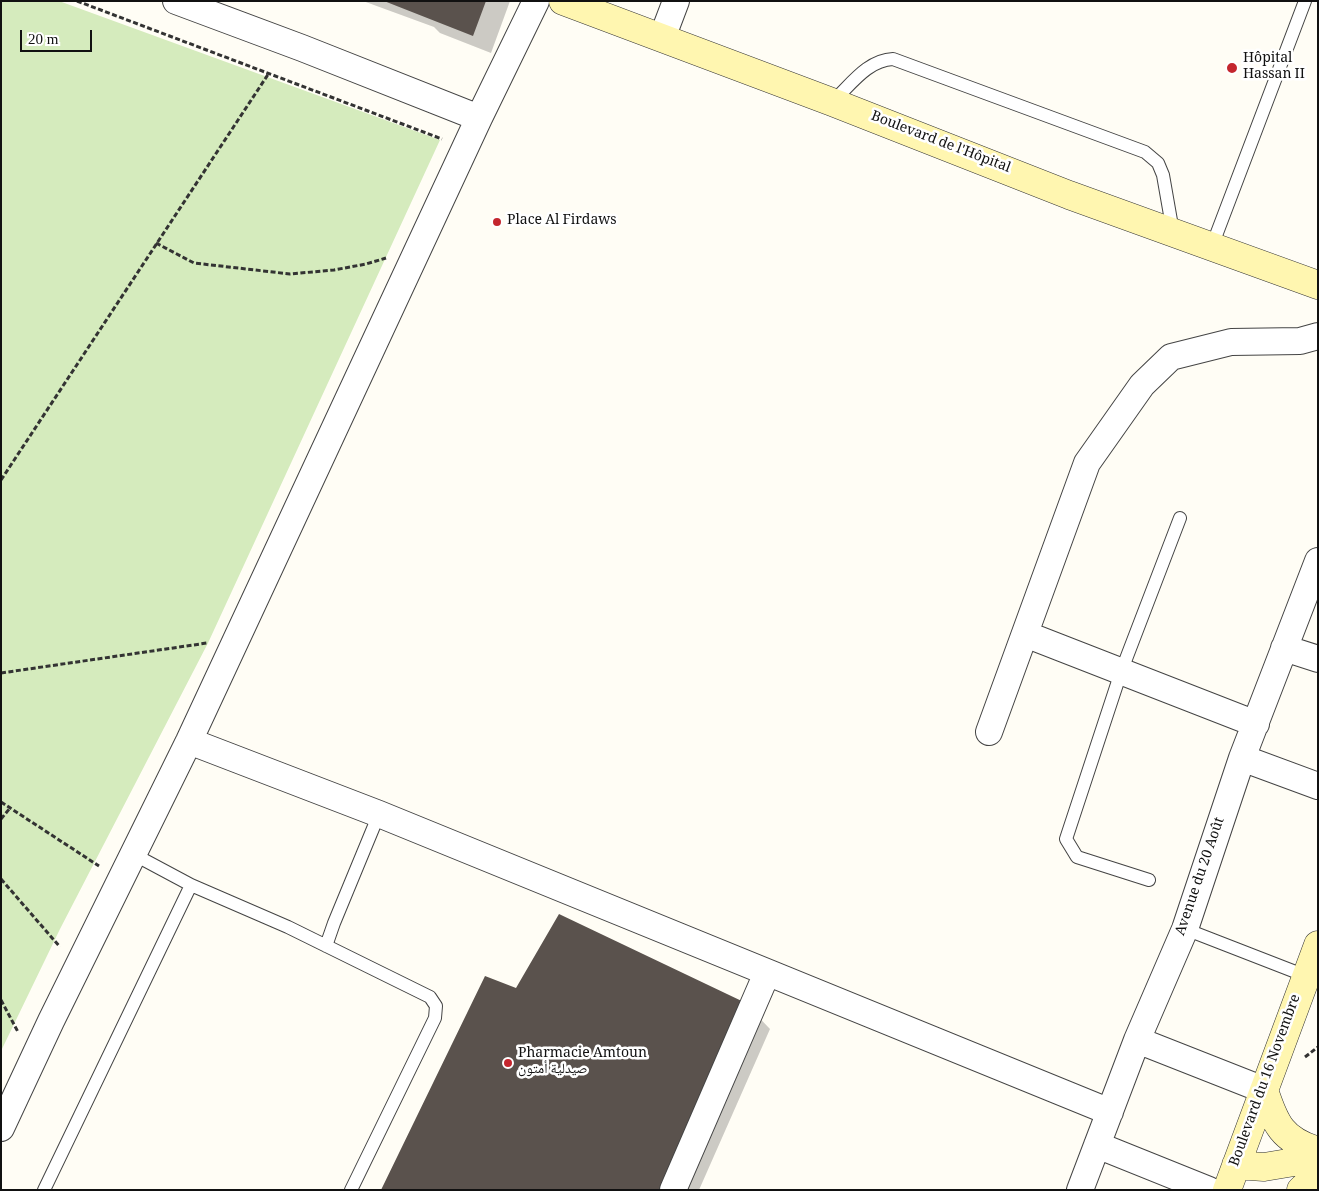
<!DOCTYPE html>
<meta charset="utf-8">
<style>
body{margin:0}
#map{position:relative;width:1319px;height:1191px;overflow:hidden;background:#fffdf5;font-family:Georgia,serif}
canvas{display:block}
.frame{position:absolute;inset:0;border:2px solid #111;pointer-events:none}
.scale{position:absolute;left:20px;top:30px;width:72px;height:22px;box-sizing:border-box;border:2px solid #111;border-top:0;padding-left:6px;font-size:15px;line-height:18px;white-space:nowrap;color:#111;-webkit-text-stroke:4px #fff;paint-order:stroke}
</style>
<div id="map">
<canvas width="1319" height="1191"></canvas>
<div class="frame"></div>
<div class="scale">20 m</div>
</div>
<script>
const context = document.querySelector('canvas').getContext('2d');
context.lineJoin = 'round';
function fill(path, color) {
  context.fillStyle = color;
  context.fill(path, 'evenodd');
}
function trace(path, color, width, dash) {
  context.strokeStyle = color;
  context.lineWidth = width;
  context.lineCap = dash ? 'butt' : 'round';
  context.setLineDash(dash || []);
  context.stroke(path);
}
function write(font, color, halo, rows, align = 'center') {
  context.font = font + ' Georgia,"Noto Naskh Arabic",serif';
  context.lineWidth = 5;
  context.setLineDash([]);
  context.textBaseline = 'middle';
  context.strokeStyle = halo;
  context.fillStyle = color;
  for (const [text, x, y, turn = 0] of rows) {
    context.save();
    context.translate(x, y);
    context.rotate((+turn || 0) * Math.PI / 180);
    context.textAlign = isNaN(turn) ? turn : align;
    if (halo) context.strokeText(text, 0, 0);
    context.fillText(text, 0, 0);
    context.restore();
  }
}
fill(new Path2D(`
 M1 1H59L440 140 208 643 60 929 1 1051Z`), '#d5ebbd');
fill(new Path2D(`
 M363 1H510L491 53 440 33 434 27Z
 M517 990 747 1005 770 1029 699 1190H383Z`), '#0003');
fill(new Path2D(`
 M384 1H486L473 36Z
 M559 914 748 1004 665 1190H381L485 976 516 988Z`), '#5a524d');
const lane = new Path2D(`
 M832 102C850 86 867 60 893 59L1145 152 1158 163 1163 175 1173 232
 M1212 246 1305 1
 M133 854 191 885 288 927 430 997 436 1006 435 1018 351 1190
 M1149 880 1077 857 1066 839 1121 672 1180 518
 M1185 929 1306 976
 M326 946 334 923 379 814
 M44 1190 191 885`);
const street = new Path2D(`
 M176 1 302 48 479 118
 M662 38 676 1
 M1025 634 1256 724
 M1284 648 1318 659
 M989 732 1087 463 1142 385 1171 357 1231 342 1300 341 1318 336
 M189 741 379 814 1110 1112
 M1242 758 1318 786
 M1137 1040 1264 1090
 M1 1128 51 1021 189 741 479 118 536 1
 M1097 1145 1209 1190
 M673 1190 767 973
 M1080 1190 1137 1040 1185 929 1242 758 1318 561`);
const secondary = new Path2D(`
 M563 1 832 102 1069 195 1318 285
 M1264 1090C1275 1124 1282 1140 1318 1151
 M1236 1165 1264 1167 1294 1162 1318 1155
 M1227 1190 1318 945
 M1301 1190 1318 1174`);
trace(lane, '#444', 14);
trace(street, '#444', 28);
trace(secondary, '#333', 29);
trace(new Path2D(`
 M77 1 442 139
 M156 243 194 263 290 274 334 270 366 264 386 258
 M1 480 269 73
 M1 673 207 643
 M1 802 99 866
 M1 819 10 808
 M1 879 60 947
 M1 1000 18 1032
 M1305 1057 1318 1047`), '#333', 3, [5, 2.5]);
trace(lane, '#fff', 12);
trace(street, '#fff', 26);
trace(secondary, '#fff6b0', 28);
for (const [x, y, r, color] of [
 [1232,68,6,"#c4262e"],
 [497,222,5,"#c4262e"],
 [508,1063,5,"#c4262e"]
]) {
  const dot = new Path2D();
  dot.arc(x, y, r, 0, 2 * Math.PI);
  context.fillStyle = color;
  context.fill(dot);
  trace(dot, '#fff', 2);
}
write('14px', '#111', '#fff', [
 ["Hôpital",1243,60],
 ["Hassan II",1243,76],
 ["Place Al Firdaws",507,222],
 ["Pharmacie Amtoun",518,1055],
 ["صيدلية أمتون",518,1071]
], 'left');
write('14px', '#111', '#fff', [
 ["Boulevard de l'Hôpital",940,144,21],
 ["Avenue du 20 Août",1202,877,-71],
 ["Boulevard du 16 Novembre",1267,1081,-70]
]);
</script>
